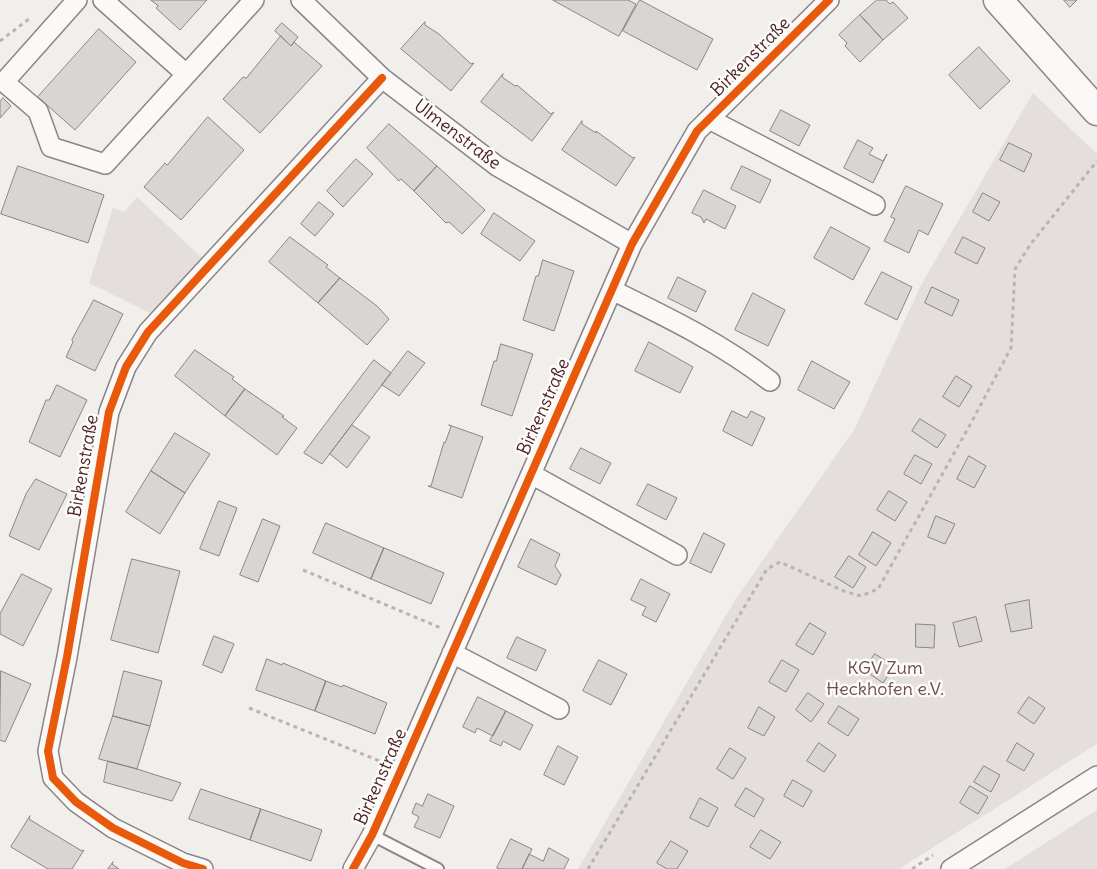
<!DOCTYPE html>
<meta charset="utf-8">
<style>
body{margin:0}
canvas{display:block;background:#f1efec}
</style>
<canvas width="1097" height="869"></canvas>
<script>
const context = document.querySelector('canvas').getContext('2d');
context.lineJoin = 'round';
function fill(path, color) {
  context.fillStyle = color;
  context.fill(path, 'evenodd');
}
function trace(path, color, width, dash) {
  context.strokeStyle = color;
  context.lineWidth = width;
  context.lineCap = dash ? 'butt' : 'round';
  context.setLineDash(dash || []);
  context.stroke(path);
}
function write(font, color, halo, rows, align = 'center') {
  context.font = font + ' Delius,sans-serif';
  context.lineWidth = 5;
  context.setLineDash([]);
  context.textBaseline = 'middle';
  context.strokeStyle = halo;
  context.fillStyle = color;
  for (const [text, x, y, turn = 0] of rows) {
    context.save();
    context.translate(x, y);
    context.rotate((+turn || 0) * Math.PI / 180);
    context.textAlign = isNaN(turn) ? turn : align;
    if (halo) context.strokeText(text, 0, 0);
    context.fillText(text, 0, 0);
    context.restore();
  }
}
fill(new Path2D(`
 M1033 93 1097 154V744L899 869H578L735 600 854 430 922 283Z
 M137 197 202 258 152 314 89 283 113 208 124 212Z
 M1097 810V869H1005Z`), '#e4dedc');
const building = new Path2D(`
 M151 0H207L180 30 156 8 158 6Z
 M553 0H628L636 4 619 36Z
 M640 0 713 39 697 70 623 31Z
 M877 0H886L890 4 893 2 908 18 883 40 860 15Z
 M1064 0H1077L1070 7Z
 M860 15 883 40 860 62 845 46 847 43 839 35Z
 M425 22V25L439 34 471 64 474 63 451 91 401 49Z
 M282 23 298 37 291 46 275 31Z
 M99 29 136 62 75 130 38 97Z
 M281 36 291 46 294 42 322 66 260 133 223 99 243 77 246 78Z
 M979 47 1010 81 980 109 949 75Z
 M503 74 502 77 515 86 517 85 551 114 554 112 532 141 481 102Z
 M3 98 11 106 0 118V102Z
 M781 110 810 125 799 146 770 131Z
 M208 117 244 150 181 220 144 187 165 163 167 165Z
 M582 121V124L596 133V131L633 158 635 157 616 186 562 150Z
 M389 124 437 166 414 191 401 179 399 181 367 148Z
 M858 140 873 148 869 154 883 161 887 154 873 183 844 168Z
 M1009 143 1032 154 1024 172 1000 160Z
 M356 159 373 174 343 207 327 191Z
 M18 166 104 195 88 243 1 214Z
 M437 166 485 210 462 234 449 222 446 223 414 191Z
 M742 166 771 180 760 203 731 189Z
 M906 186 943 204 928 235 919 230 909 253 884 241 895 219 891 217Z
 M704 190 736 206 725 229 706 219 704 223 701 217 692 213Z
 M983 193 1000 202 989 221 973 212Z
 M319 202 334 214 315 236 301 224Z
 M494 213 535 241 520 261 481 234Z
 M831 227 870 248 853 280 814 258Z
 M290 237 328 265 326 267 340 278 318 303 269 262Z
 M963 237 985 248 977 264 955 253Z
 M543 260 574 271 554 331 523 320 536 276H538Z
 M882 272 912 287 897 320 865 304Z
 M678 277 706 291 696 312 668 298Z
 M340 278 377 306 389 319 367 345 318 303Z
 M932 287 959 300 952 316 925 303Z
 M753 293 785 310 768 346 735 330Z
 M94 300 123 314 95 371 66 357 73 342 72 340Z
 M649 342 693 367 680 393 635 371Z
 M501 344 533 354 512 416 481 405 494 361H496Z
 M195 350 234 377 232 379 245 389 225 416 175 376Z
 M408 351 425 363 399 396 382 385Z
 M374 360 391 373 322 464 304 453Z
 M812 361 850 382 834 409 798 390Z
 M956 376 972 386 959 407 943 397Z
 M57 385 87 400 60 457 29 442 46 400H49Z
 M245 389 284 416 282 417 297 428 277 455 225 416Z
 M732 411 747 418 751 411 765 418 752 446 723 431Z
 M920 419 946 435 937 448 912 431Z
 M352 425 370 437 347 468 330 454Z
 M449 425 483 437 462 498 428 486H431L444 442 445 443 451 427Z
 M175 433 210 454 185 493 151 471Z
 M581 448 611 463 600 484 570 469Z
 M915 455 932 464 921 484 904 474Z
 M969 456 986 466 974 488 957 479Z
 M151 471 185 493 160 534 126 512Z
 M36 479 67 494 39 550 9 536 26 494Z
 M648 484 677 498 666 520 637 505Z
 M889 491 907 502 895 521 877 510Z
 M219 501 237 508 219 556 200 549Z
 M936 516 955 524 945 544 928 537Z
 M263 519 280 526 258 582 240 575Z
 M326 523 384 548 371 579 313 553Z
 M873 532 891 543 876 566 859 555Z
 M704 533 725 544 711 573 690 563Z
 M531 539 560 554 555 566 561 575 556 585 518 567Z
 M384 548 444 573 431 604 371 579Z
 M849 556 866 567 853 588 835 577Z
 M132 559 180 571 158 653 111 640Z
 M22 574 52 589 23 646 0 634V614Z
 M641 579 670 594 656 622 642 615 646 607 631 600Z
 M1029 600 1032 628 1011 632 1005 605Z
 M976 617 982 641 959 647 953 623Z
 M810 623 826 633 813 655 796 645Z
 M916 624 935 625 934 648 916 647Z
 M214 636 234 644 222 673 203 665Z
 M517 637 546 650 536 671 507 658Z
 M875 654 894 666 883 683 864 670Z
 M267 659 282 665 283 663 326 681 315 711 256 690Z
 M599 660 627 674 611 705 583 691Z
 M782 660 799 670 786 692 769 682Z
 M1 671 31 684 5 742 0 740Z
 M124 671 162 681 150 726 113 716Z
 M326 681 342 687 343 685 387 703 375 734 315 711Z
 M808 693 824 704 811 722 796 710Z
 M478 697 506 711 493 736 477 728 475 733 463 727Z
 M1029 697 1045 708 1034 724 1018 713Z
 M839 706 859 719 848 736 828 723Z
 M759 707 775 717 764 736 748 728Z
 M506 711 533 725 520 750 503 741 501 746 490 741Z
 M113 716 150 726 137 769 99 759Z
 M819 743 836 755 824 772 807 761Z
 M1017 743 1034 754 1024 771 1007 761Z
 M558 746 578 757 564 785 544 775Z
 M730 748 746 758 733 779 717 769Z
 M108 761 137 769 181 783 172 801 104 782Z
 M984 766 1000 775 991 792 974 782Z
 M793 780 812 791 803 807 784 796Z
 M970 786 988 797 978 814 960 803Z
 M746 788 764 799 754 817 735 806Z
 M201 789 261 809 250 840 189 819Z
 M428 794 454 806 440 838 414 827 419 817 412 813 416 803 422 806Z
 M700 798 718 808 708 827 690 818Z
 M261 809 322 830 311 861 250 840Z
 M30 816 29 819 42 827 82 851 84 850 72 869H48L11 847Z
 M761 830 781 842 770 859 750 847Z
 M511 839 532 849 522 869H500L497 868Z
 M671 841 688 851 677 869H667L657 863Z
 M549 848 569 859 564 869H522L529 854 543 861Z
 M113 862 112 864 119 869H108Z`);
fill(building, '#d8d5d3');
trace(building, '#8d8485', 1);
const service = new Path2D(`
 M372 835 438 869`);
const minor = new Path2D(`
 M77 0 4 82 38 111 51 147 105 164 254 0
 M103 0 186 74
 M301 0 382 78 497 166 632 244
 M709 119 875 205
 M612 290C667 317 721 343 770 381
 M531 474 677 555
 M452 653 559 709
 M203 869 183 863 113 828 76 802 53 778 48 751 67 657 109 412 126 367 148 332 382 78
 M353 869 372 835 401 770 632 244 697 131 829 0
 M951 869 1097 776`);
const secondary = new Path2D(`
 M998 0 1097 111`);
trace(service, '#8d8485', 14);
trace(minor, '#8d8485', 22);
trace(secondary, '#8d8485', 31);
trace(new Path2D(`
 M0 41 29 19
 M303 570 441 628
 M249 708 382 762
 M588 869 767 569 780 562 846 592 861 596 878 589 971 423 1011 348 1015 269 1030 245 1097 161
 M912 869 933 855`), '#b9b4b4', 3, [4, 4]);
trace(service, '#faf9f7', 10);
trace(minor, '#faf9f7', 19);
trace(secondary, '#faf9f7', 28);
trace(new Path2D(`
 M203 869 183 863 113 828 76 802 53 778 48 751 67 657 109 412 126 367 148 332 382 78
 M353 869 372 835 401 770 632 244 697 131 829 0`), '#e8590c', 8);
write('18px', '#4a1f2b', '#fdfcf7', [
 ["Birkenstraße",751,57,-45],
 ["Ulmenstraße",457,135,37],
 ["Birkenstraße",544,407,-66],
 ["Birkenstraße",84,466,-80],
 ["Birkenstraße",381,777,-66]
]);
write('18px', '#6e4b54', '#fdfcf7', [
 ["KGV Zum",885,669],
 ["Heckhofen e.V.",885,690]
]);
</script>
